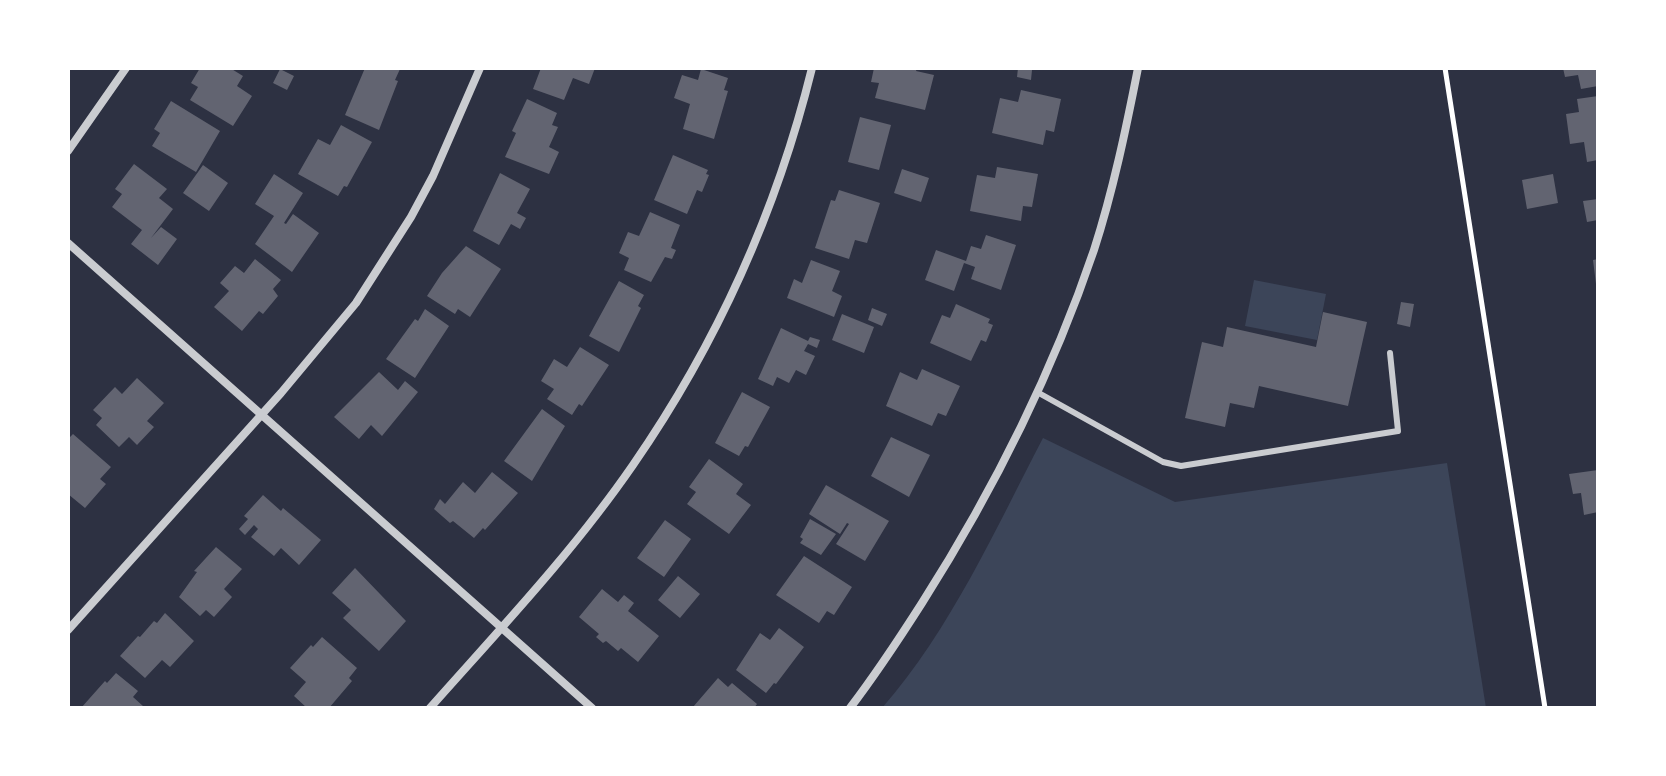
<!DOCTYPE html>
<style>
body{margin:0}
#map{position:relative;width:1666px;height:776px;overflow:hidden;background:#2d3142;font-family:"Open Sans",sans-serif}
canvas{display:block}
.frame{position:absolute;inset:0;border:70px solid #fff;pointer-events:none}
</style>
<div id="map">
<canvas width="1666" height="776"></canvas>
<div class="frame"></div>
</div>
<script>
const context = document.querySelector('canvas').getContext('2d');
context.lineJoin = 'round';
function fill(path, color) {
  context.fillStyle = color;
  context.fill(path, 'evenodd');
}
function trace(path, color, width, dash) {
  context.strokeStyle = color;
  context.lineWidth = width;
  context.lineCap = dash ? 'butt' : 'round';
  context.setLineDash(dash || []);
  context.stroke(path);
}
fill(new Path2D(`
 M1254 280 1326 294 1317 340 1245 326Z
 M1043 438 1175 502 1447 463 1486 708H882C951 629 995 530 1043 438Z`), '#3c4559');
fill(new Path2D(`
 M200 68H230L243 76 237 86 252 96 233 126 190 100 198 87 191 83Z
 M365 68 400 69 395 80 398 81 379 130 345 115Z
 M541 68H595L589 84 573 78 564 100 533 89Z
 M874 68H917L916 71 934 75 925 110 875 98 879 83 871 82Z
 M1018 68 1032 70 1031 80 1017 77Z
 M1563 68H1598V86L1581 89 1578 75 1565 77Z
 M280 69 294 76 287 90 273 83Z
 M701 69 728 78 724 90 728 91 714 139 683 129 690 104 674 98 682 75 698 80Z
 M1021 90 1061 99 1054 132 1046 130 1043 145 992 133 1000 98 1018 102Z
 M1598 96V160L1587 162 1584 142 1570 144 1566 114 1579 112 1577 99Z
 M527 99 557 113 552 125 558 127 549 147 559 152 549 174 505 157 516 133 512 131Z
 M171 101 220 131 196 172 152 146 160 133 154 129Z
 M860 117 891 125 879 170 848 162Z
 M341 125 372 142 347 187 344 186 338 196 298 174 318 139 330 145Z
 M673 155 708 170 706 174 709 175 702 192 697 190 687 214 654 200Z
 M134 164 167 189 159 198 173 209 151 238 161 227 177 239 158 265 131 244 142 230 112 207 122 194 115 189Z
 M203 165 228 183 209 211 183 193Z
 M997 167 1038 174 1032 207 1023 206 1021 221 970 211 977 175 995 178Z
 M902 169 929 178 921 202 894 193Z
 M500 173 530 189 517 213 526 218 520 229 511 224 499 245 473 231Z
 M274 174 303 193 284 223 286 224 293 214 319 233 292 272 255 244 274 216 255 204Z
 M1553 174 1558 203 1527 209 1522 180Z
 M839 190 880 203 867 243 855 240 849 259 815 248 831 200 835 201Z
 M1598 199V220L1587 222 1583 201Z
 M650 212 680 225 671 248 676 250 672 259 665 257 651 282 624 270 629 258 619 253 628 232 639 236Z
 M986 235 1016 245 1001 290 971 279 975 267 964 263 954 291 925 280 936 250 966 261 971 246 981 249Z
 M466 246 501 269 470 317 458 309 455 314 427 296 442 273Z
 M255 259 281 280 273 289 278 296 263 314 259 311 242 331 214 307 229 291 220 283 235 266 244 273Z
 M1598 259V284H1596L1593 260Z
 M811 260 840 271 832 291 842 296 834 317 787 298 794 279 802 283Z
 M619 281 644 295 638 306 641 308 619 352 589 336Z
 M1401 302 1414 304 1410 327 1397 324Z
 M956 304 990 319 988 323 993 325 986 342 981 340 971 361 930 343 942 315 950 318Z
 M872 308 887 314 882 326 868 320Z
 M425 309 449 326 415 378 386 359 415 319 418 321Z
 M1323 312 1367 322 1348 406 1259 386 1254 408 1230 403 1225 427 1185 418 1202 342 1223 347 1227 327 1316 347Z
 M842 314 874 327 864 353 832 340Z
 M781 328 808 341 810 337 820 340 817 348 808 344 804 351 815 356 806 375 796 370 789 383 777 377 773 386 758 379Z
 M580 347 609 365 582 406 579 404 572 415 547 399 554 389 541 381 554 359 567 367Z
 M922 369 960 386 946 416 938 413 932 426 886 406 900 372 917 380Z
 M379 372 398 390 405 381 418 392 382 436 371 425 359 439 334 417Z
 M137 378 164 403 147 421 154 427 137 445 129 437 119 447 96 425 102 418 93 410 115 387 122 394Z
 M742 392 770 407 748 447 745 446 739 456 715 443Z
 M542 409 565 426 532 481 504 461Z
 M73 434 111 467 100 479 106 484 85 508 68 494V439Z
 M891 437 930 455 909 497 871 476Z
 M709 459 743 484 736 494 751 505 729 534 687 504 696 492 689 487Z
 M1598 470V512L1584 515 1581 493 1573 494 1569 474Z
 M492 472 518 493 485 530 483 528 474 538 453 521 450 523 434 509 440 499 445 504 463 482 475 493Z
 M826 485 889 521 865 561 836 544 849 524 847 523 840 534 809 514Z
 M263 495 281 511 283 508 321 540 299 565 281 548 274 556 251 537 258 529 254 525 245 535 239 529 248 519 244 516Z
 M810 519 836 534 821 555 800 543 803 539 800 537Z
 M665 520 691 539 664 577 637 558Z
 M216 547 242 569 224 589 232 597 214 617 206 610 200 616 179 597 197 572 194 571Z
 M804 556 852 587 834 615 827 611 819 623 776 595Z
 M355 568 406 621 379 651 343 618 351 610 332 593Z
 M678 576 700 594 680 618 658 600Z
 M602 589 618 602 624 595 634 603 628 611 659 636 638 662 621 648 618 651 606 641 603 643 596 637 599 634 579 617Z
 M165 613 194 641 170 667 162 660 145 678 120 656 138 636 140 637 154 621 157 623Z
 M779 628 804 647 776 684 774 683 766 693 736 670 760 633 770 640Z
 M322 637 357 668 349 678 352 681 329 708H307L294 696 306 682 290 668 311 645 313 647Z
 M116 673 138 691 133 697 143 706 141 708H81L105 681 107 683Z
 M718 678 728 687 732 683 757 704 754 708H695L693 707Z`), '#626471');
trace(new Path2D(`
 M1445 68 1545 708`), '#fff', 5);
trace(new Path2D(`
 M1037 392 1163 462 1181 466 1398 431 1390 353`), '#caccd0', 6);
trace(new Path2D(`
 M68 151 126 68
 M68 243 592 708
 M68 630 281 393 356 303 411 217 433 176 480 68
 M430 708C500 629 573 552 633 465 716 345 777 210 812 68
 M850 708C876 674 899 639 922 603 992 493 1052 374 1094 250 1113 191 1126 129 1138 68`), '#caccd0', 8);
</script>
